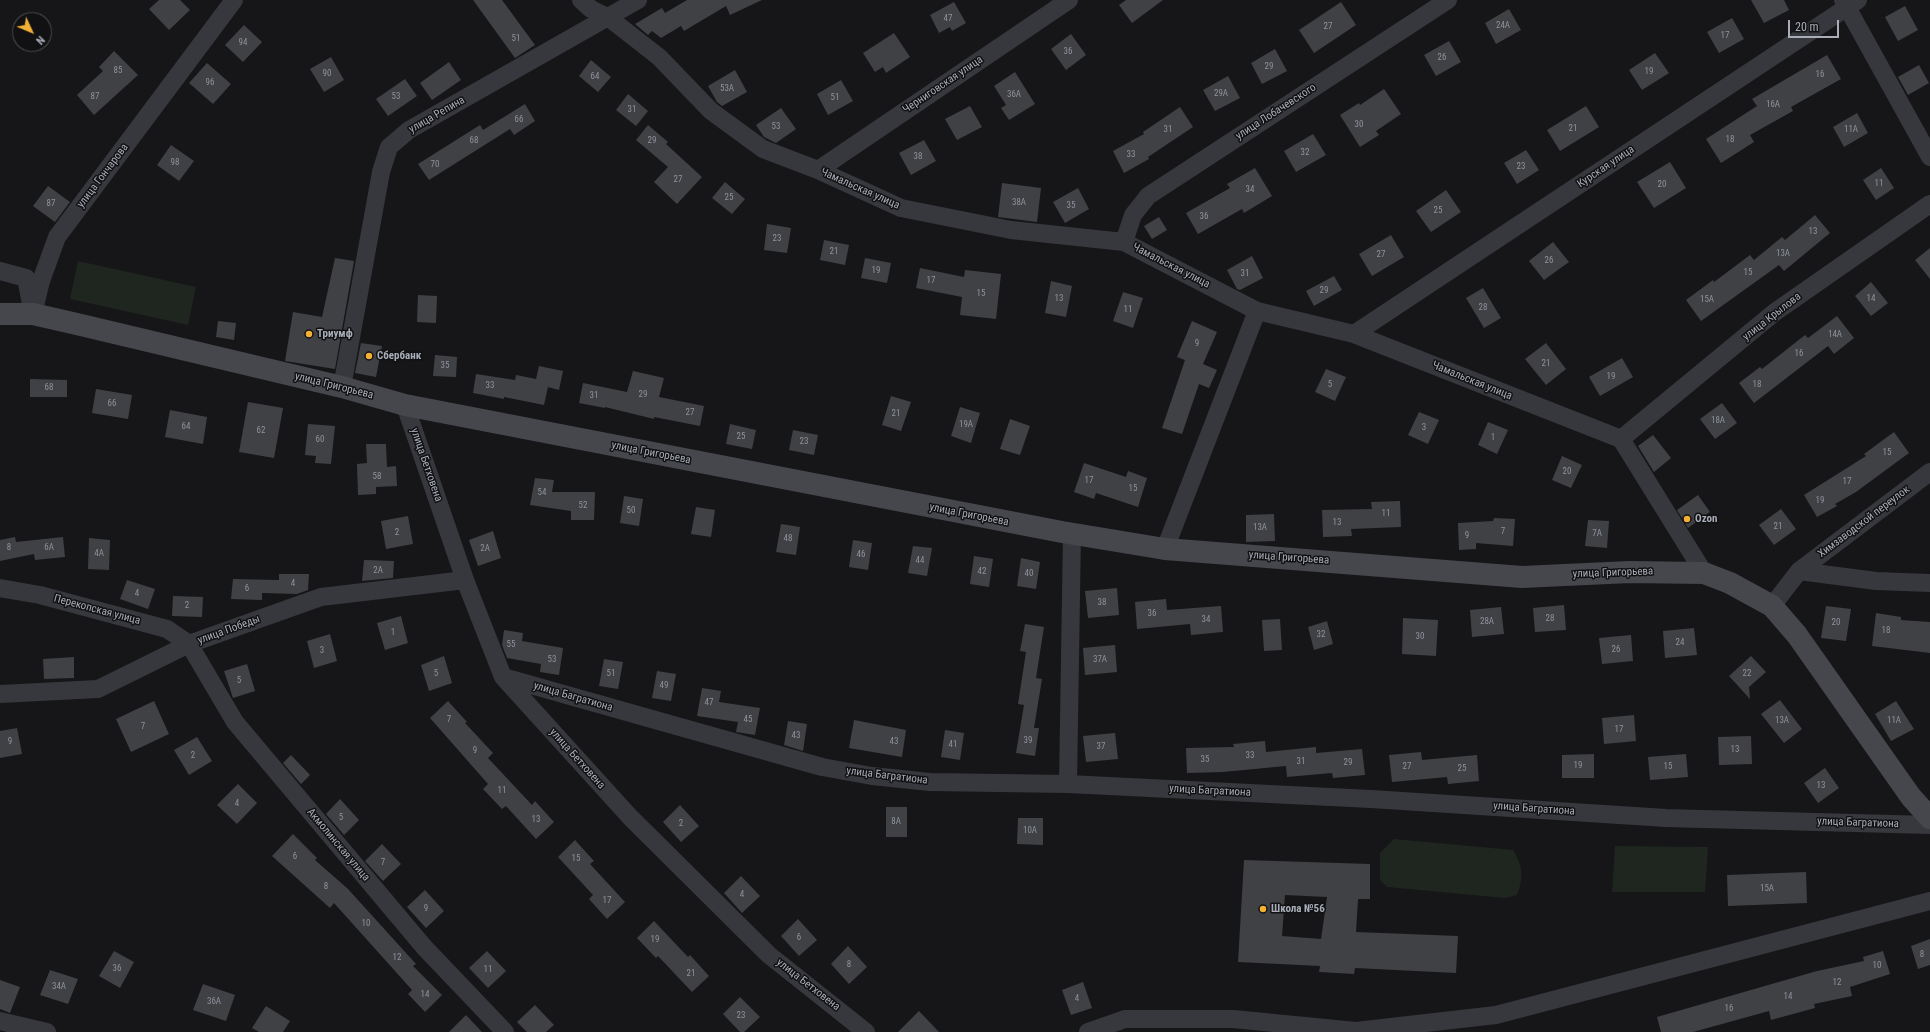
<!DOCTYPE html>
<meta charset="utf-8">
<style>
body{margin:0}
#map{position:relative;width:1930px;height:1032px;overflow:hidden;background:#161618;font-family:"Roboto Condensed",sans-serif}
canvas{display:block}
.north{position:absolute;left:12px;top:12px;width:40px;height:40px;box-sizing:border-box;background:#111113;border:1px solid #4d4f55;border-radius:50%;rotate:134deg;font-size:11px;font-weight:700;line-height:16px;text-align:center;color:#a8adb8}
.north::after{content:'';display:block;margin:auto;width:14px;height:18px;background:#f2b134;clip-path:polygon(50% 0,100% 100%,50% 72%,0 100%)}
.scale{position:absolute;left:1788px;top:20px;width:51px;height:18px;box-sizing:border-box;border:2px solid #a8adb8;border-top:0;padding-left:5px;font-size:12px;line-height:14px;white-space:nowrap;color:#a8adb8;-webkit-text-stroke:3px #111113;paint-order:stroke}
</style>
<div id="map">
<canvas width="1930" height="1032"></canvas>
<div class="north">N</div>
<div class="scale">20 m</div>
</div>
<script>
const context = document.querySelector('canvas').getContext('2d');
context.lineJoin = 'round';
function fill(path, color) {
  context.fillStyle = color;
  context.fill(path, 'evenodd');
}
function trace(path, color, width, dash) {
  context.strokeStyle = color;
  context.lineWidth = width;
  context.lineCap = dash ? 'butt' : 'round';
  context.setLineDash(dash || []);
  context.stroke(path);
}
function write(font, color, halo, rows, align = 'center') {
  context.font = font + ' "Roboto Condensed",sans-serif';
  context.lineWidth = 3;
  context.setLineDash([]);
  context.textBaseline = 'middle';
  context.strokeStyle = halo;
  context.fillStyle = color;
  for (const [text, x, y, turn = 0] of rows) {
    context.save();
    context.translate(x, y);
    context.rotate((+turn || 0) * Math.PI / 180);
    context.textAlign = isNaN(turn) ? turn : align;
    if (halo) context.strokeText(text, 0, 0);
    context.fillText(text, 0, 0);
    context.restore();
  }
}
fill(new Path2D(`
 M78 261 196 287 188 325 70 299Z
 M1394 839 1513 850C1523 866 1524 877 1517 895L1505 898 1387 887 1380 880V853Z
 M1615 846 1708 847 1705 892H1612Z`), '#1e261f');
fill(new Path2D(`
 M159 0H180L190 10 169 30 149 9Z
 M473 0H502L535 45 515 58Z
 M687 0H762L730 15 726 6 684 31 681 26 661 38 652 31 648 35 635 24 662 8 665 13Z
 M1126 0H1163L1132 23 1119 5Z
 M1751 0H1784L1789 10 1764 23Z
 M954 2 966 23 952 31 950 27 939 33 930 15Z
 M1341 2 1356 25 1314 53 1299 30Z
 M1905 6 1918 30 1898 41 1885 17Z
 M1509 9 1521 30 1496 44 1485 23Z
 M1732 18 1744 39 1719 53 1707 32Z
 M244 25 262 42 243 62 225 45Z
 M894 33 910 57 886 73 883 67 875 72 863 53Z
 M1071 34 1086 55 1066 70 1051 49Z
 M1449 41 1461 62 1436 76 1424 55Z
 M1275 49 1287 71 1262 84 1251 63Z
 M114 51 138 75 94 115 77 95 103 71 99 67Z
 M1655 53 1669 73 1642 90 1629 70Z
 M1827 55 1841 79 1791 107 1793 111 1750 135 1754 142 1721 163 1706 139 1757 106 1752 99Z
 M331 57 344 80 324 92 310 69Z
 M591 60 611 77 598 92 579 76Z
 M449 62 461 80 432 100 420 83Z
 M207 63 231 84 213 104 189 83Z
 M1919 65 1929 83 1908 95 1898 77Z
 M735 70 747 92 722 106 717 102 708 86Z
 M1015 72 1035 104 1009 120 1001 108 1006 105 994 86Z
 M1228 76 1240 98 1215 111 1203 90Z
 M405 79 417 96 388 116 376 99Z
 M841 80 853 101 828 115 817 94Z
 M1384 89 1401 114 1376 131 1379 135 1360 147 1340 115 1359 103 1360 105Z
 M628 94 648 111 636 126 616 110Z
 M525 104 535 121 514 135 510 129 429 180 418 164 480 125 483 130Z
 M970 106 982 127 957 140 945 119Z
 M1586 106 1599 127 1560 151 1547 130Z
 M1180 107 1193 127 1148 157 1149 159 1124 173 1113 151 1144 134 1143 132Z
 M781 108 796 129 776 143 764 137 756 125Z
 M1857 113 1868 133 1844 147 1833 127Z
 M648 125 668 142 666 144 702 177 677 204 654 182 668 167 636 140Z
 M1313 134 1326 155 1296 172 1284 151Z
 M924 140 936 161 911 175 899 153Z
 M171 145 194 161 179 181 157 165Z
 M1526 150 1539 170 1517 184 1504 163Z
 M1670 162 1686 188 1654 208 1637 182Z
 M1255 168 1272 196 1244 213 1242 209 1198 234 1186 213 1230 188 1227 184Z
 M1881 168 1894 188 1876 200 1863 180Z
 M725 182 745 199 732 214 712 198Z
 M1002 183 1041 188 1037 222 998 217Z
 M48 186 70 202 55 222 33 206Z
 M1078 188 1089 209 1065 223 1053 202Z
 M1446 190 1461 212 1431 232 1416 211Z
 M1815 215 1830 233 1784 271 1779 265 1701 321 1686 300 1713 280 1714 282 1750 255 1754 260 1782 237 1785 240Z
 M1159 217 1167 230 1152 239 1144 226Z
 M767 224 791 228 787 253 764 250Z
 M1391 235 1404 257 1372 276 1359 254Z
 M824 240 849 245 845 265 820 260Z
 M1553 242 1569 262 1544 280 1529 261Z
 M1930 248V279L1915 260Z
 M1252 256 1263 278 1240 290 1237 289 1227 270Z
 M335 258 354 261 335 369 285 361 293 312 322 317Z
 M865 258 891 263 887 283 861 278Z
 M920 268 964 277 965 270 1001 274 996 319 960 315 962 297 916 288Z
 M1334 276 1342 290 1314 306 1306 291Z
 M1051 281 1072 286 1066 317 1045 313Z
 M1871 282 1888 303 1871 316 1855 296Z
 M1483 288 1501 318 1484 328 1466 298Z
 M1123 292 1143 298 1133 328 1113 321Z
 M418 295 437 296 436 323 417 322Z
 M1837 316 1854 338 1834 354 1828 346 1754 403 1739 383 1760 367 1762 369 1805 335 1808 338Z
 M218 321 236 323 234 340 216 337Z
 M1192 321 1217 332 1203 364 1217 370 1209 388 1199 384 1182 434 1162 428 1185 360 1177 357Z
 M361 343 382 346 376 377 355 373Z
 M1546 343 1566 369 1546 385 1525 359Z
 M435 355 457 357 456 377 433 376Z
 M1622 358 1633 377 1600 396 1589 377Z
 M539 366 563 371 559 390 548 387 544 405 504 397V399L473 393 476 374 515 380 516 375 536 379Z
 M1326 369 1346 377 1335 401 1315 392Z
 M633 371 664 378 659 397 704 406 700 426 654 417V419L605 407V408L579 403 583 383 627 392Z
 M30 379 67 380V397H30Z
 M96 389 132 395 128 419 92 413Z
 M891 396 911 402 901 431 882 425Z
 M248 402 283 408 274 458 239 452Z
 M1722 403 1737 423 1715 439 1700 419Z
 M960 407 980 413 971 443 951 436Z
 M170 410 207 417 203 444 165 437Z
 M1419 412 1439 420 1428 444 1408 435Z
 M1010 419 1030 426 1020 455 1000 449Z
 M1488 422 1508 430 1497 454 1478 445Z
 M308 424 335 426 331 464 315 463 316 456 305 455Z
 M730 424 756 430 752 449 726 444Z
 M793 430 818 435 814 455 789 450Z
 M1894 432 1909 453 1856 492 1835 504 1837 506 1817 517 1804 495 1866 456 1864 454Z
 M1653 435 1671 458 1654 472 1638 446Z
 M366 444H386L387 467 396 466 397 486 376 487V494L358 495 357 464 367 463Z
 M1562 456 1582 465 1571 488 1552 480Z
 M1084 463 1126 477 1128 471 1147 478 1138 507 1096 493 1094 499 1074 492Z
 M535 478 554 480 552 492H595L594 520H571V511L530 505Z
 M1698 495 1710 512 1688 528 1677 510Z
 M624 496 643 499 639 526 620 523Z
 M1400 501 1401 527 1351 529 1352 536 1323 537 1322 510 1372 509 1371 502Z
 M696 507 715 510 711 537 691 534Z
 M1781 509 1796 529 1774 545 1759 525Z
 M1274 514 1275 541 1246 542V515Z
 M408 516 413 544 386 549 381 521Z
 M1494 518 1515 519 1513 546 1476 543V549L1459 550 1458 523 1493 521Z
 M1588 520 1609 521 1607 548 1585 546Z
 M781 524 800 527 796 555 776 552Z
 M493 531 501 558 478 566 469 540Z
 M15 537 16 542 63 537 65 557 35 560 34 554 0 561V540Z
 M89 538 110 540 109 570 88 569Z
 M853 540 872 543 868 570 849 567Z
 M913 546 932 548 927 576 908 573Z
 M974 556 993 559 989 587 970 584Z
 M1021 558 1040 562 1036 589 1017 586Z
 M364 560 394 561 393 578 362 581Z
 M279 574H309L308 590 297 594 262 593V600L231 599 233 579 279 580Z
 M127 580 155 589 148 609 120 599Z
 M1117 588 1119 615 1088 618 1085 591Z
 M173 596 203 597 202 617 172 616Z
 M1166 599 1167 610 1221 606 1223 632 1191 635 1190 624 1137 629 1135 602Z
 M1564 605 1566 630 1535 632 1533 608Z
 M1826 606 1851 609 1846 641 1821 638Z
 M1501 607 1504 634 1472 637 1470 610Z
 M1876 613 1901 617V620L1930 622V653L1872 646Z
 M401 616 408 643 385 650 377 623Z
 M1403 618 1438 620 1436 656 1402 654Z
 M1280 619 1282 650 1264 651 1262 620Z
 M1327 621 1333 644 1314 650 1308 627Z
 M1025 624 1044 627 1036 678 1042 679 1034 728H1039L1035 756 1016 753 1024 705 1018 704 1026 652 1020 651Z
 M1694 628 1697 655 1665 658 1663 631Z
 M504 630 523 633 522 641 563 648 559 675 540 672 541 664 507 658 502 645Z
 M330 634 337 661 314 668 307 641Z
 M1631 635 1633 661 1602 664 1599 638Z
 M1115 645 1117 672 1085 675 1083 648Z
 M444 656 452 683 429 691 421 665Z
 M1751 656 1766 672 1749 687 1750 699 1729 676Z
 M74 657V678L44 679 43 659Z
 M604 659 623 662 618 689 599 686Z
 M247 664 255 691 233 698 224 671Z
 M657 671 676 674 671 701 652 698Z
 M702 688 721 691 719 702 760 708 755 735 736 732 738 722 697 716Z
 M1780 700 1802 729 1784 743 1761 714Z
 M154 701 169 734 131 752 116 719Z
 M448 701 467 722 465 723 493 753 488 758 532 805 535 801 554 822 536 839 506 806 502 809 483 789 488 784 430 718Z
 M1896 701 1914 729 1891 741 1875 714Z
 M1634 715 1636 741 1604 744 1602 718Z
 M854 720 906 730 902 757 849 748Z
 M788 721 807 724 803 751 784 745Z
 M17 728 22 754 0 758V731Z
 M945 730 964 733 960 760 941 757Z
 M1115 733 1118 759 1086 762 1083 736Z
 M1751 736 1752 764 1719 765 1718 737Z
 M197 737 212 761 189 775 174 750Z
 M1265 741 1266 752 1316 747V753L1362 749 1365 775 1333 778 1332 773 1287 777 1286 766 1223 772 1187 773 1186 748 1234 747 1233 744Z
 M1421 752 1422 760 1477 755 1479 781 1448 784 1447 777 1392 782 1389 755Z
 M1594 754V778H1562V755Z
 M1686 754 1688 777 1650 780 1648 757Z
 M291 755 310 775 301 784 283 763Z
 M1825 768 1839 788 1818 803 1804 783Z
 M238 784 257 803 237 824 217 805Z
 M340 799 359 820 344 835 326 814Z
 M680 805 699 826 681 842 663 822Z
 M886 807H907V837H886Z
 M1018 818H1043V845L1017 844Z
 M293 834 317 858 315 860 348 889 416 964 413 966 442 995 425 1012 408 994 412 990 334 903 330 908 272 856Z
 M575 840 594 861 590 864 625 902 607 919 589 899 593 895 558 857Z
 M382 844 401 864 383 881 365 861Z
 M1244 860 1370 864V899H1358L1356 932 1458 936 1456 973 1355 968 1354 974 1319 972 1320 966 1238 962ZM1285 895 1327 897 1321 939 1282 936Z
 M1806 872 1807 903 1728 906 1727 875Z
 M741 876 760 896 742 913 724 893Z
 M425 890 444 911 426 928 407 907Z
 M798 919 817 940 799 956 781 936Z
 M654 921 688 957 690 955 709 976 692 992 658 956 656 958 637 938Z
 M1930 939V965L1918 969 1911 946Z
 M848 946 867 967 849 984 831 964Z
 M114 951 134 962 120 988 99 976Z
 M487 951 506 971 488 988 469 968Z
 M1883 951 1890 974 1850 987 1852 996 1814 1004 1815 1008 1771 1020 1769 1011 1693 1032H1661L1657 1017 1817 971 1864 961 1863 957Z
 M50 970 78 979 68 1004 40 995Z
 M0 980 20 987 10 1013 0 1009Z
 M1083 982 1092 1008 1071 1015 1062 990Z
 M203 984 235 995 226 1021 193 1010Z
 M740 997 760 1017 744 1032H740L723 1014Z
 M535 1005 554 1025 546 1032H527L517 1022Z
 M266 1006 290 1021 283 1032H259L252 1028Z
 M919 1011 939 1032H898Z
 M466 1015 482 1032H449Z`), '#404145');
trace(new Path2D(`
 M581 0 591 9 609 18 659 57 711 111 763 149 818 170 901 208 1011 230 1124 242 1257 311 1354 334 1621 439 1704 573
 M1843 0 1930 157
 M818 170 1069 0
 M1124 242 1133 215 1148 196 1448 0
 M0 271 26 278 32 309
 M33 314 41 281 57 237 234 0
 M1354 334 1858 0
 M342 387 381 172 389 147 409 130 638 0
 M405 405 465 580 503 677 630 817 769 955 866 1032
 M1621 439 1775 312 1930 204
 M1165 549 1257 311
 M1799 571 1930 472
 M0 588 40 595 167 629 189 644 235 722 424 947 505 1032
 M1772 606 1799 571 1876 581 1930 583
 M503 677 822 767 872 776 930 782 1068 784 1371 799 1666 818 1930 825
 M0 694 98 689 189 644 321 597 465 580
 M1068 784 1072 533
 M0 1021 47 1032
 M1088 1032 1125 1019H1233L1356 1031 1496 1015 1930 901`), '#37383d', 18);
trace(new Path2D(`
 M0 314H33L81 325 342 387 405 405 1062 532 1165 549 1522 577 1630 572 1704 573 1730 583 1772 606 1797 635 1911 797 1930 818`), '#45474d', 22);
for (const [x, y, r, color] of [
 [309,334,4,"#f2b134"],
 [369,356,4,"#f2b134"],
 [1687,519,4,"#f2b134"],
 [1263,909,4,"#f2b134"]
]) {
  const dot = new Path2D();
  dot.arc(x, y, r, 0, 2 * Math.PI);
  context.fillStyle = color;
  context.fill(dot);
  trace(dot, '#111113', 1.5);
}
write('9px', '#8e929b', null, [
 ["47",948,19],
 ["24А",1503,26],
 ["27",1328,27],
 ["17",1725,36],
 ["51",516,39],
 ["94",243,43],
 ["36",1068,52],
 ["26",1442,58],
 ["29",1269,67],
 ["85",118,71],
 ["19",1649,72],
 ["90",327,74],
 ["16",1820,75],
 ["64",595,77],
 ["96",210,83],
 ["53А",727,89],
 ["29А",1221,94],
 ["36А",1014,95],
 ["87",95,97],
 ["53",396,97],
 ["51",835,98],
 ["16А",1773,105],
 ["31",632,110],
 ["66",519,120],
 ["30",1359,125],
 ["53",776,127],
 ["21",1573,129],
 ["31",1168,130],
 ["11А",1851,130],
 ["18",1730,140],
 ["68",474,141],
 ["29",652,141],
 ["32",1305,153],
 ["33",1131,155],
 ["38",918,157],
 ["98",175,163],
 ["70",435,165],
 ["23",1521,167],
 ["27",678,180],
 ["11",1879,184],
 ["20",1662,185],
 ["34",1250,190],
 ["25",729,198],
 ["38А",1019,203],
 ["87",51,204],
 ["35",1071,206],
 ["25",1438,211],
 ["36",1204,217],
 ["13",1813,232],
 ["23",777,239],
 ["21",834,252],
 ["13А",1783,254],
 ["27",1381,255],
 ["26",1549,261],
 ["19",876,271],
 ["15",1748,273],
 ["31",1245,274],
 ["17",931,281],
 ["29",1324,291],
 ["15",981,294],
 ["13",1059,299],
 ["14",1871,299],
 ["15А",1707,300],
 ["28",1483,308],
 ["11",1128,310],
 ["14А",1835,335],
 ["9",1197,344],
 ["16",1799,354],
 ["21",1546,364],
 ["35",445,366],
 ["19",1611,377],
 ["5",1330,385],
 ["18",1757,385],
 ["33",490,386],
 ["68",49,388],
 ["29",643,395],
 ["31",594,396],
 ["66",112,404],
 ["27",690,413],
 ["21",896,414],
 ["18А",1718,421],
 ["19А",966,425],
 ["64",186,427],
 ["3",1424,428],
 ["62",261,431],
 ["25",741,437],
 ["1",1493,438],
 ["60",320,440],
 ["23",804,442],
 ["15",1887,453],
 ["20",1567,472],
 ["58",377,477],
 ["17",1089,481],
 ["17",1847,482],
 ["15",1133,489],
 ["54",542,493],
 ["19",1820,501],
 ["52",583,506],
 ["50",631,511],
 ["11",1386,514],
 ["13",1337,523],
 ["21",1778,527],
 ["13А",1260,528],
 ["7",1503,532],
 ["2",397,533],
 ["7А",1597,534],
 ["9",1467,536],
 ["48",788,539],
 ["8",9,548],
 ["6А",49,548],
 ["2А",485,549],
 ["4А",99,554],
 ["46",861,555],
 ["44",920,561],
 ["2А",378,571],
 ["42",982,572],
 ["40",1029,574],
 ["4",293,584],
 ["6",247,589],
 ["4",137,594],
 ["38",1102,603],
 ["2",187,606],
 ["36",1152,614],
 ["28",1550,619],
 ["34",1206,620],
 ["28А",1487,622],
 ["20",1836,623],
 ["18",1886,631],
 ["1",393,633],
 ["32",1321,635],
 ["30",1420,637],
 ["24",1680,643],
 ["55",511,645],
 ["26",1616,650],
 ["3",322,651],
 ["53",552,660],
 ["37А",1100,660],
 ["5",436,674],
 ["51",611,674],
 ["22",1747,674],
 ["5",239,681],
 ["49",664,686],
 ["47",709,703],
 ["7",449,720],
 ["45",748,720],
 ["13А",1782,721],
 ["11А",1894,721],
 ["7",143,727],
 ["17",1619,730],
 ["43",796,736],
 ["39",1028,741],
 ["9",10,742],
 ["43",894,742],
 ["41",953,745],
 ["37",1101,747],
 ["13",1735,750],
 ["9",475,751],
 ["2",193,756],
 ["33",1250,756],
 ["35",1205,760],
 ["31",1301,762],
 ["29",1348,763],
 ["19",1578,766],
 ["27",1407,767],
 ["15",1668,767],
 ["25",1462,769],
 ["13",1821,786],
 ["11",502,791],
 ["4",237,804],
 ["5",341,818],
 ["13",536,820],
 ["8А",896,822],
 ["2",681,824],
 ["10А",1030,831],
 ["6",295,857],
 ["15",576,859],
 ["7",383,863],
 ["8",326,887],
 ["15А",1767,889],
 ["4",742,895],
 ["17",607,901],
 ["9",426,909],
 ["10",366,924],
 ["6",799,938],
 ["19",655,940],
 ["8",1922,955],
 ["12",397,958],
 ["8",849,965],
 ["10",1877,966],
 ["36",117,969],
 ["11",488,970],
 ["21",691,974],
 ["12",1837,983],
 ["34А",59,987],
 ["14",425,995],
 ["14",1788,997],
 ["4",1077,999],
 ["36А",214,1002],
 ["16",1729,1009],
 ["23",741,1016]
]);
write('11px', '#a8adb8', '#111113', [
 ["Черниговская улица",943,85,-34],
 ["улица Лобачевского",1276,112,-33],
 ["улица Репина",437,115,-30],
 ["Курская улица",1606,167,-34],
 ["улица Гончарова",103,176,-53],
 ["Чамальская улица",860,189,24],
 ["Чамальская улица",1171,266,27],
 ["улица Крылова",1772,317,-38],
 ["Чамальская улица",1472,381,22],
 ["улица Григорьева",334,386,14],
 ["улица Григорьева",651,453,11],
 ["улица Бетховена",426,465,71],
 ["улица Григорьева",969,515,11],
 ["Химзаводской переулок",1864,522,-37],
 ["улица Григорьева",1289,558,4],
 ["улица Григорьева",1613,573,-2],
 ["Перекопская улица",97,610,15],
 ["улица Победы",229,630,-20],
 ["улица Багратиона",573,697,16],
 ["улица Бетховена",577,759,48],
 ["улица Багратиона",887,776,7],
 ["улица Багратиона",1210,791,3],
 ["улица Багратиона",1534,809,4],
 ["улица Багратиона",1858,823,2],
 ["Акмолинская улица",338,845,50],
 ["улица Бетховена",808,985,38]
]);
write('bold 11px', '#a8adb8', '#111113', [
 ["Триумф",317,334],
 ["Сбербанк",377,356],
 ["Ozon",1695,519],
 ["Школа №56",1271,909]
], 'left');
</script>
